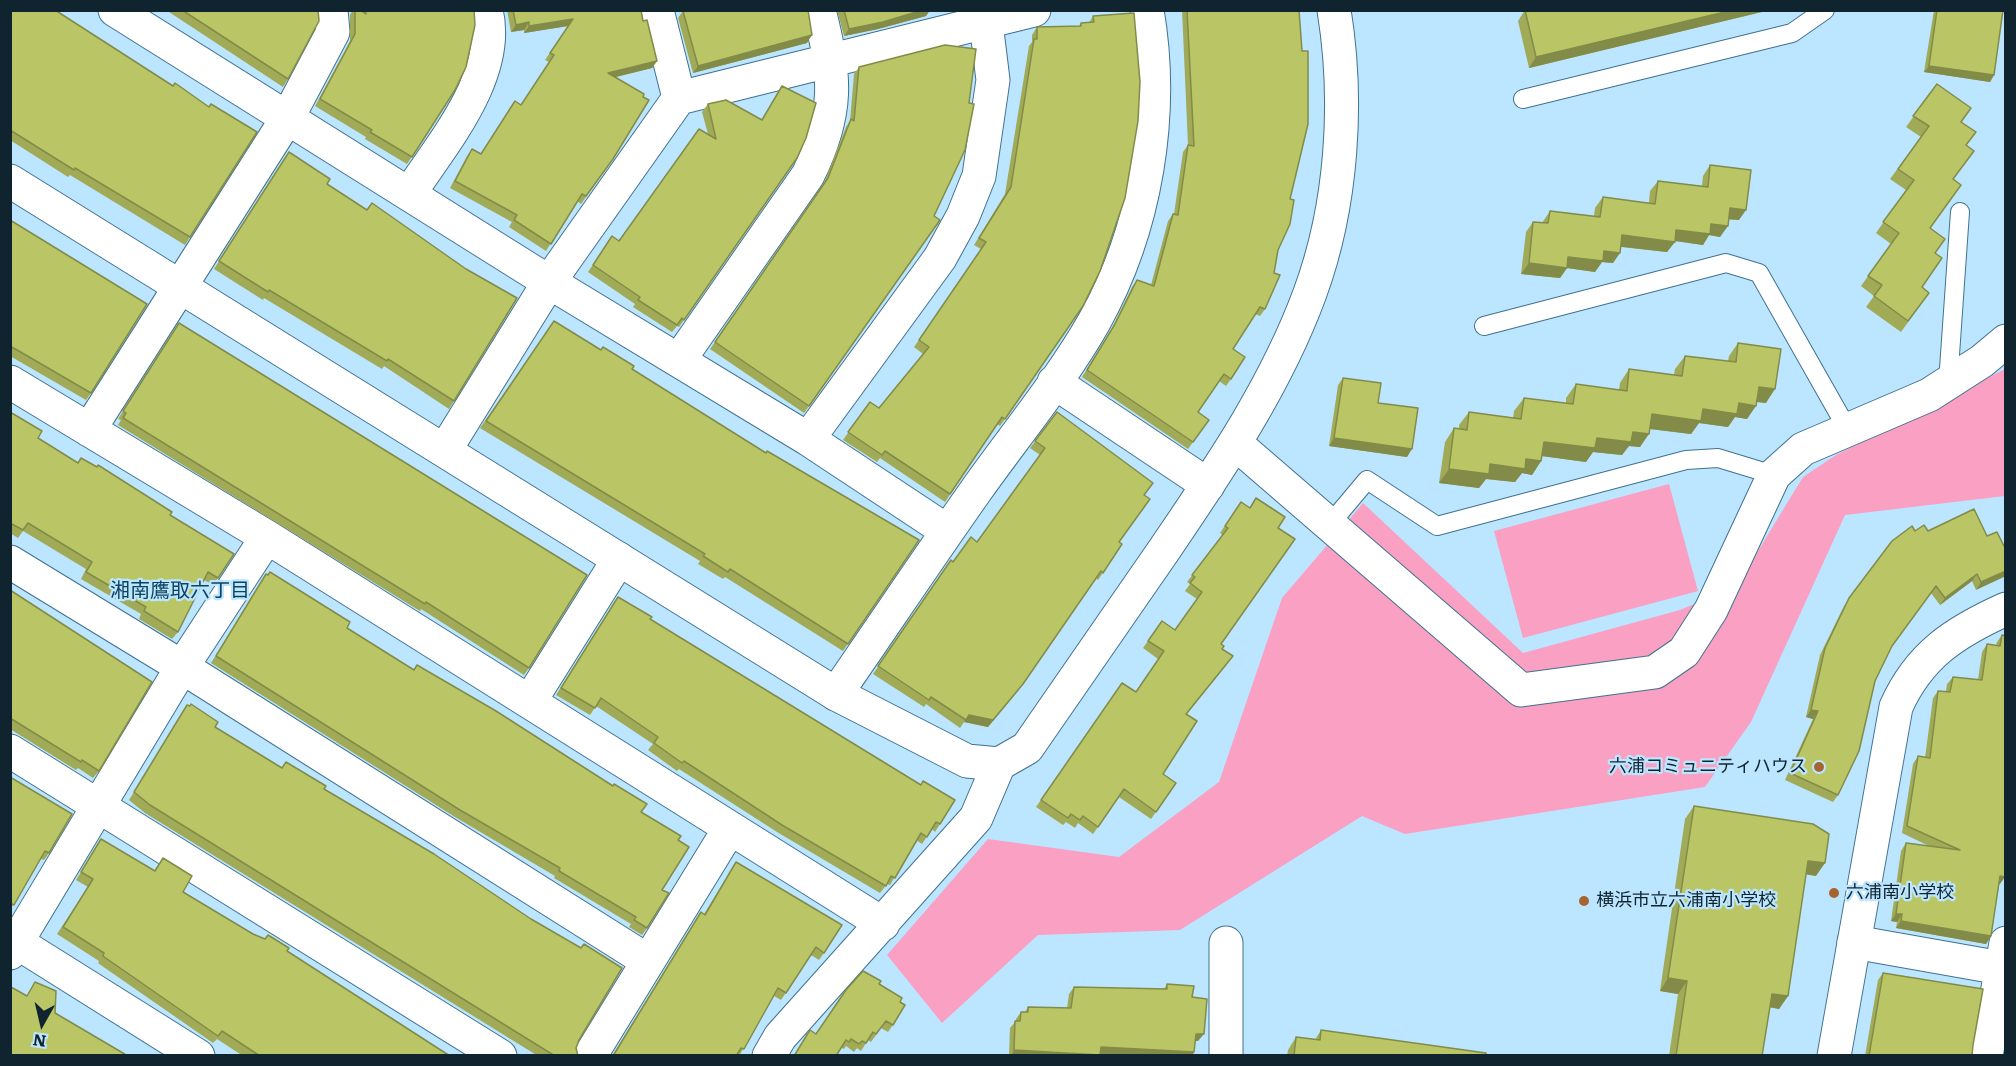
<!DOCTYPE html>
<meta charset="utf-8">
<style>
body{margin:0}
#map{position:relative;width:2016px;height:1066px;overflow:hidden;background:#bce5ff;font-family:Literata,serif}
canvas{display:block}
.frame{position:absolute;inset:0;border:12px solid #0f242f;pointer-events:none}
.north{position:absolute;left:12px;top:994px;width:60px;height:60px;-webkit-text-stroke:4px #bce5ff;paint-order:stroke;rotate:188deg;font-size:16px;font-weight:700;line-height:24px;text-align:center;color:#0f242f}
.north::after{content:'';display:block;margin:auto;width:21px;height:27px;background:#0f242f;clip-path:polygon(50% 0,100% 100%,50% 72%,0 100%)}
</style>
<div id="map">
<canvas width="2016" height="1066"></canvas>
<div class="frame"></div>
<div class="north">N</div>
</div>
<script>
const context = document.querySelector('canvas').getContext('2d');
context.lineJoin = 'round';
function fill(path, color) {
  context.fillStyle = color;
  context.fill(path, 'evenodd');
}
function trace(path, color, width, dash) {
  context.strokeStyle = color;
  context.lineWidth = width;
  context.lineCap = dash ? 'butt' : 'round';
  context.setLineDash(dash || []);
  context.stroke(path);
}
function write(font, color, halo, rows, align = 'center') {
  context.font = font + ' Literata,"Noto Sans JP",serif';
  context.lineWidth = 4.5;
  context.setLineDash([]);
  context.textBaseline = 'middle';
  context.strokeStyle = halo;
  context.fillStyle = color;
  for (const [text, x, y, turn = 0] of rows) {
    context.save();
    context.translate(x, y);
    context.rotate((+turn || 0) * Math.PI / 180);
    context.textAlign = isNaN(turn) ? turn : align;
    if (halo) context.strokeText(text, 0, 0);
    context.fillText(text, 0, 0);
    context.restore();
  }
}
fill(new Path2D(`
 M2005 369V496L1845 515 1751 722 1705 787 1405 834 1362 816 1180 930 1038 935 942 1023 887 955 988 839 1119 857 1219 782 1282 598 1363 503 1523 653 1680 610 1736 587 1803 477 1836 455Z
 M1669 484 1698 591 1523 638 1494 531Z`), '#faa0c3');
const lane = new Path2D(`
 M1523 99 1792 33 1825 10
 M1484 326 1726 263 1759 273 1848 430
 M1948 383 1960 212
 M1330 524 1367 480 1437 526 1686 460 1718 458 1774 475`);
const street = new Path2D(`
 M115 10 549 282 808 439 947 531
 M657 10 679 98
 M410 193C443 142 502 75 486 10
 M679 360 808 175C839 112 836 77 819 10
 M10 382 267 537 883 924
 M1054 382 1208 485
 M89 430 288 117 333 32 331 10
 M808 439 940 258 963 216 979 176 993 80 986 23
 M1235 443 1521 690 1655 672 1684 652 1711 610 1774 475 1803 449 1929 395 1982 361 2006 341
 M445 450 549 282 679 98 1034 10
 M10 562 182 667 648 961
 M836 694C883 626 929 557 977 489 1016 434 1061 380 1094 322 1146 229 1165 114 1147 10
 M530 701 619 559
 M10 751 500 1056
 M10 938 198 1056
 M1854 942 2001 968
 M10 953 182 667 267 537
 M590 1056 730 828
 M769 1056 780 1037 976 818 999 764
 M1226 1056V943
 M1986 1056 2006 943`);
const secondary = new Path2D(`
 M10 181 836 694 967 761 999 764 1027 748C1073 682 1119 616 1164 550 1219 469 1276 386 1310 293 1342 206 1349 102 1334 10
 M1834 1056 1896 707C1919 655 1955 632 2006 609`);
trace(lane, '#40728e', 20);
trace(street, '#40728e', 35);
trace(secondary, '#40728e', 35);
trace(lane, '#fff', 18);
trace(street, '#fff', 33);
trace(secondary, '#fff', 33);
fill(new Path2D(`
 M10 10 190 237 185 245 70 175 68 177 10 140Z
 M166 10H318L288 79 283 87Z
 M353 10H474L455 90 407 164 365 139 366 137 315 106 350 41V15Z
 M507 10H641L643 21 657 61 652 68 616 77 613 159 581 204 577 201 546 251 509 227 512 222 450 188 467 156 472 149 481 154 521 105 549 62 545 60 568 26 524 33V30L511 32Z
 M837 10H930L926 16 878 29 844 36Z
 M1182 10H1299L1278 250 1265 309 1260 316 1255 314 1233 349 1231 379 1226 386 1219 381 1198 412 1209 420 1188 449 1082 377 1110 332 1132 287 1137 280 1151 285 1168 221 1173 214H1174L1183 152 1188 145Z
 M1525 10H1770L1529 68 1518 21Z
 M1934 10H2003L1994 75 1990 82 1924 72Z
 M683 11 807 43 693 73 678 18Z
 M1134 13 1083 306 1000 426 997 424 945 502 880 458 877 462 843 440 870 402 879 408 923 354 914 347 981 249 974 245 1005 194 1029 46 1032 42V35L1037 27 1079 26 1081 23H1089L1093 16Z
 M859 67 934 216 940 220 804 413 710 349 823 186 846 127 850 121 854 74Z
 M1937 84 1961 122 1967 146 1953 179 1930 228 1936 253 1922 287 1929 293 1901 332 1866 307 1874 296 1861 286 1891 244 1876 233 1906 190 1890 179 1921 137 1906 127Z
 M782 86 797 158 679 327 677 326 672 332 633 307 635 304 588 272 612 236 619 241 708 134 702 112 708 104 762 119Z
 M284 159 327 184 454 401 449 409 384 366 382 369 264 298 263 300 214 269Z
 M1710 165 1739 220 1729 219 1720 237 1709 235 1703 245 1675 241 1667 252 1621 247 1613 263 1602 262 1595 272 1567 268 1560 278 1521 274 1526 232 1533 222 1542 223 1550 211 1594 216 1595 208 1603 197 1649 203 1650 191 1658 181 1702 186 1703 176Z
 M10 220 91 393 86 400 10 356Z
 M554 321 766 453 919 540 843 651 725 577 723 579 698 564 700 561 480 428Z
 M174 331 529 668 524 675 421 609 420 611 118 425 121 420 118 419Z
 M1738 343 1766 403 1757 402 1747 419 1735 417 1728 427 1699 423 1691 434 1650 429 1640 447 1629 446 1622 455 1593 452 1586 462 1542 456 1541 461 1532 475 1522 473 1515 482 1486 479 1479 488 1439 483 1445 442 1454 428 1459 429V425L1469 412 1513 418 1514 411 1524 398 1566 403V398L1576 384 1619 390 1620 383 1629 369 1674 375 1675 369 1685 356 1728 361 1729 356Z
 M1343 378 1378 403 1407 457 1329 446 1338 385Z
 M10 412 38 438 77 463 170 515 234 554 213 585 204 580 178 632 172 639 139 619 141 614 81 579 86 569 23 531 18 538 10 533Z
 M1057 412 1144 495 1119 542 1122 544 1098 580 1096 578 1018 691 988 727 964 722 960 728 926 704 924 707 873 674 951 560 953 562 977 542 1040 455 1030 448Z
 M1241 502 1278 528 1221 644 1228 663 1187 714 1163 774 1176 783 1151 819 1119 797 1093 834 1078 823 1075 828 1066 822 1063 825 1036 807 1122 683 1136 692 1158 659 1143 648 1162 621 1175 630 1197 599 1185 591 1190 584 1187 582 1223 535 1220 533Z
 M1915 531H1928L1987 536 2006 550 1976 590 1972 581 1940 605 1931 593 1891 647 1875 681 1838 795 1833 802 1785 780 1813 719 1806 717 1820 655 1844 606 1892 541Z
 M266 574 347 628 641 812 678 840 662 890 647 928 642 935 629 927 631 924 554 878 555 876 455 817 211 663Z
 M10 590 99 771 93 778 78 768 76 770 10 729Z
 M618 597 940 824 935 832 932 829 922 844 916 840 890 885 887 884 880 893 777 832 679 769 677 771 648 750 653 744 596 706 590 715 556 695Z
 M2002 635 2000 884H1999L1991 936 1986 944 1896 928 1897 922 1891 921 1901 851 1906 843 1931 847 1902 833 1913 764 1918 756 1925 758 1933 698 1938 691H1946L1947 684 1953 677 1978 680 1982 652 1987 644 1996 646 1997 642Z
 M187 705 215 727 282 768 286 762 324 789 579 1040 576 1048 578 1056H538L145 813 129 800Z
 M10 777 49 853 44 860 41 859 10 910Z
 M1694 806 1816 876 1806 874 1788 996 1779 1009 1770 1007 1762 1056H1669L1678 994 1660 991 1685 819Z
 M101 839 154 871 163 858 183 892 253 934 287 951 450 1056H243L217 1039 213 1043 105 968 98 963 99 961 57 934 88 887 76 880Z
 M736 862 824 953 819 960 811 955 781 1000 774 996 739 1056H612L696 920 701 912 704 914Z
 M1883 973 1973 1045 1972 1056H1865L1878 980Z
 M879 984 900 1002 893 1025 888 1032 881 1028 871 1042 868 1040 861 1051 857 1048 854 1052 846 1046 844 1049 816 1034Z
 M1167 984 1192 997 1198 1041H1195L1194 1052 1192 1056H1117L1100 1055V1056H1009L1010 1028 1016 1021V1019L1021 1012H1025L1028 1007 1067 1008 1069 994 1074 987 1164 989Z
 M1321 1030 1486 1056H1287L1288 1050 1296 1037 1315 1040Z`), '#a0aa57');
fill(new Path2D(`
 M923 10H930L926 16 878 29 844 36 849 29Z
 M1733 10H1770L1529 68 1536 57Z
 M573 19 568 26 524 33 529 26Z
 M529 22 524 30 511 32 516 25Z
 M812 35 807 43 693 73 698 66Z
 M657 61 652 68 603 80 608 73Z
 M1929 66 1994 75 1990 82 1924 72Z
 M1730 208 1746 210 1739 220 1723 219Z
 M1711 224 1728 226 1720 237 1709 235 1703 245 1669 240 1676 230Z
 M1622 235 1675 242 1667 252 1615 246Z
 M1604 251 1620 253 1613 263 1602 262 1595 272 1567 268 1560 278 1521 274 1529 263Z
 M1759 387 1775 389 1766 403 1749 401Z
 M1739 403 1756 406 1747 419 1735 417 1728 427 1699 423 1691 434 1642 428 1652 414 1703 409Z
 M1633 432 1649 434 1640 447 1629 446 1622 455 1593 452 1586 462 1534 455 1544 442 1597 438Z
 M1334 438 1412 449 1407 457 1329 446Z
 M1526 459 1541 461 1532 475 1522 473 1515 482 1486 479 1479 488 1439 483 1449 469Z
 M2006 571V576L1976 590 1981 582Z
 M1977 574 1972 581 1940 605 1945 598Z
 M1023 684 988 727 964 722 969 715Z
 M1811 710 1818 711 1813 719 1806 717Z
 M1808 861 1825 863 1816 876 1799 873Z
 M2000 876 2005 877 2000 884 1995 883Z
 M1896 914H1902L1897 922 1891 921Z
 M1901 921 1991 936 1986 944 1896 928Z
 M1668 978 1687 981 1678 994 1660 991Z
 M1772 994 1788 996 1779 1009 1763 1006Z
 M1196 1034H1204L1198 1041H1191Z
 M1101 1047 1194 1052 1192 1056H1117L1096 1054Z
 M1014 1050 1100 1056H1011Z`), '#828b47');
const building = new Path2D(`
 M10 10H55L173 86 175 83 209 107 211 104 257 132 190 237 75 168 74 170 10 130Z
 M182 10H318L319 21 288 79Z
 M355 10H360L366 14 365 10H474L475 25 466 67 455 90 412 157 370 132 372 130 320 99 355 34Z
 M513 10H641L643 21 647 20 657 61 608 73 644 94 643 97 649 100 613 159 586 196 582 194 551 244 514 220 517 215 455 181 472 149 481 154 515 101 521 105 554 55 550 53 573 19 529 26V22L516 25Z
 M808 10 812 35 698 66 683 11Z
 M844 10H923L883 22 849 29Z
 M1187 10H1299L1302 51H1308V124L1290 199 1294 200 1290 224 1278 250 1274 273 1280 275 1265 309 1260 307 1233 349 1245 357 1231 379 1224 374 1198 412 1209 420 1193 442 1087 370 1115 324 1137 280 1154 286 1173 214 1178 215 1188 145 1194 146Z
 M1525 10H1733L1536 57Z
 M1937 10H2003L1994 75 1929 66Z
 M1134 13 1140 82 1138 121 1125 198 1100 271 1083 306 1005 419 1002 417 950 494 885 451 882 455 848 432 870 402 879 408 929 347 919 340 986 242 979 238 1011 187 1034 39H1037V27L1081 26V23L1094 22 1093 16Z
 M945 45 976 49 969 103 974 104 965 150 934 216 940 220 809 406 715 342 828 178 851 119 854 121 859 67Z
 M1937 84 1971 108 1961 122 1976 132 1966 145 1974 151 1953 179 1961 185 1930 228 1945 239 1935 253 1942 258 1922 287 1929 293 1908 321 1874 296 1882 285 1868 276 1899 233 1883 222 1914 180 1898 169 1929 126 1913 116Z
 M782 86 816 103 806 138 797 158 684 320 682 318 677 325 638 300 640 297 593 265 612 236 619 241 699 129 716 139 708 104 726 100 762 120Z
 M289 152 330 179 327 184 367 210 372 203 466 269 517 298 454 401 388 359 387 361 269 290 268 292 219 261Z
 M1710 165 1751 170 1746 210 1730 208 1728 226 1711 224 1710 234 1676 230 1675 242 1622 235 1620 253 1604 251 1603 261 1568 257 1567 268 1529 263 1533 222 1548 223 1550 211 1600 217 1603 197 1655 204 1658 181 1708 187Z
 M10 220 147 304 91 393 24 354 10 346Z
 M554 321 601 350 603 347 634 366 632 369 766 453 767 451 919 540 848 644 730 569 728 572 703 556 705 554 486 421Z
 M179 323 587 575 529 668 426 602 425 604 123 418 126 413 123 411Z
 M1738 343 1781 349 1775 389 1759 387 1756 406 1739 403 1737 414 1703 409 1701 421 1652 414 1649 434 1633 432 1631 442 1597 438 1595 448 1544 442 1541 461 1526 459 1525 469 1490 464 1489 474 1449 469 1454 428 1467 430 1469 412 1521 419 1524 398 1573 404 1576 384 1627 391 1629 369 1682 376 1685 356 1736 362Z
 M1343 378 1381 383 1378 403 1418 408 1412 449 1334 438Z
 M10 412 42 431 38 438 78 463 81 458 97 467 98 465 172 512 170 515 234 554 218 578 208 572 178 632 144 611 146 607 86 572 92 562 28 523 23 530 10 523Z
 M1057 412 1153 483 1144 495 1150 499 1119 542 1122 544 1103 573 1101 571 1023 684 993 720 969 715 966 720 931 697 929 700 878 666 951 560 953 562 971 537 977 542 1045 448 1035 441Z
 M1256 498 1285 517 1278 528 1295 539 1221 644 1224 646 1222 649 1233 656 1186 714 1197 721 1163 774 1176 783 1156 812 1124 789 1098 827 1083 816 1080 820 1071 814 1068 818 1041 800 1122 683 1136 692 1164 651 1148 641 1162 621 1175 630 1202 592 1190 583 1195 577 1192 575 1228 528 1225 526 1241 502 1250 508Z
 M1974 509 1987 536 1997 532 2006 550V571L1981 582 1977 574 1945 598 1936 586 1892 646 1875 681 1859 751 1838 795 1790 773 1818 711 1811 710 1825 648 1849 598 1892 541 1912 526 1915 531 1924 525 1928 531Z
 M270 572 350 622 347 628 414 670 417 665 496 711 613 786 614 784 647 804 641 812 681 836 678 840 689 847 662 890 669 893 647 928 634 920 636 917 559 871 560 868 460 810 216 656 266 574 268 575Z
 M10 590 152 682 99 771 82 760 81 762 10 718Z
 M618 597 652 617 650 619 921 785 923 781 955 800 940 824 936 822 927 837 921 833 895 878 891 876 886 886 782 825 684 761 682 763 654 743 658 737 601 698 595 708 561 688Z
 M2002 635 2006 636V875L2005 877 2000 876 1991 936 1901 921 1902 914H1896L1906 843 1960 850 1907 826 1918 756 1930 758 1938 691 1950 692 1953 677 1982 680 1987 644 2000 646Z
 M191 704 218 722 215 727 282 768 286 762 326 786 324 789 434 854 531 919 581 948 584 944 622 968 579 1040 576 1048 578 1056H555L150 805 134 792 187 705 190 706Z
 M10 777 72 814 49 853 45 851 14 905 10 903Z
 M1694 806 1813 824 1829 834 1825 863 1808 861 1788 996 1772 994 1762 1056H1676L1687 981 1668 978Z
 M101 839 155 871 163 858 192 876 183 892 253 934 265 939 268 935 289 948 287 951 450 1056H260L222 1031 218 1036 110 961 103 956 104 953 63 927 93 879 81 872Z
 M736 862 842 925 824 953 816 947 786 993 778 988 744 1049 741 1048 736 1056H613L701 912 705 915Z
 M863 971 881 981 879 984 902 998 900 1002 905 1005 893 1025 886 1021 876 1034 873 1032 866 1043 862 1041 859 1044 851 1039 849 1042 846 1040 836 1056H794L810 1030 816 1034 846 990Z
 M1883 973 1983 989 1973 1045 1972 1056H1869Z
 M35 982 56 991 55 1013 128 1056H10V988L11 987 27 996Z
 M1167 984 1194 986 1192 997 1207 999 1204 1034H1196L1194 1052 1101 1047 1100 1055 1014 1050 1015 1021H1020L1021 1012H1028V1007L1071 1008 1074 987 1167 989Z
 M1321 1030 1486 1053V1056H1294L1296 1037 1320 1040Z`);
fill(building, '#bac665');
trace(building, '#828b47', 1.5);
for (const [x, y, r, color] of [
 [1819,767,6,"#a66431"],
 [1834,893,6,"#a66431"],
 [1584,901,6,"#a66431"]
]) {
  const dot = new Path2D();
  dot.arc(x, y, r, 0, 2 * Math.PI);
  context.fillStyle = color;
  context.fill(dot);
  trace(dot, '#bce5ff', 2);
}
write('18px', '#0f242f', '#bce5ff', [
 ["六浦コミュニティハウス",1807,767,"right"],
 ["六浦南小学校",1846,893],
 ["横浜市立六浦南小学校",1596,901]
], 'left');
write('20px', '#0e435e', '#bce5ff', [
 ["湘南鷹取六丁目",180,591]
]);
</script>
